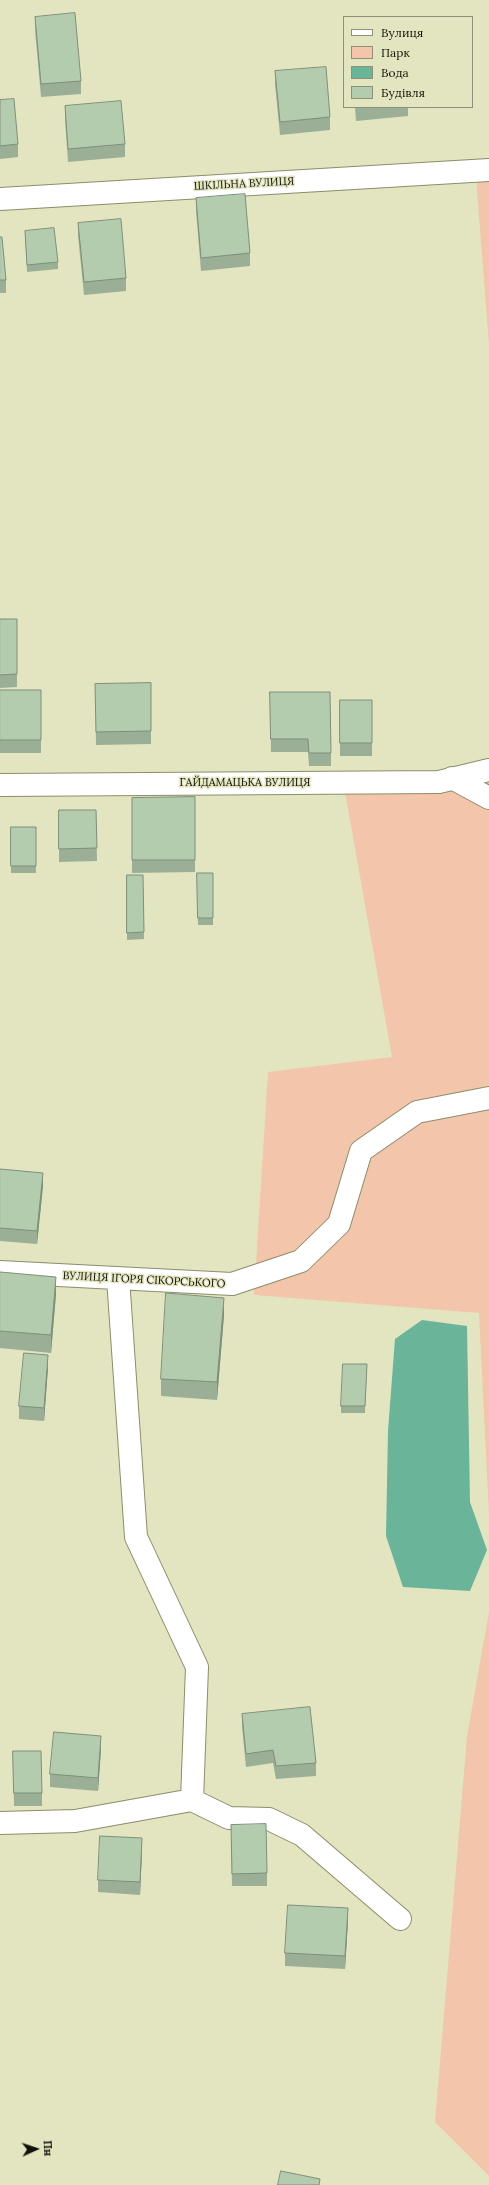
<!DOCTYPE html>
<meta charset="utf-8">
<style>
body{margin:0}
#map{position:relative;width:489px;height:2185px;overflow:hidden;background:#e3e5c0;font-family:Lora,serif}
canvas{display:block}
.legend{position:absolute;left:343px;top:16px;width:130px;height:92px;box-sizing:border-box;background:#e3e5c0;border:1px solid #8f9176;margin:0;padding:5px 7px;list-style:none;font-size:12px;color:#121206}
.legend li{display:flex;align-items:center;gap:8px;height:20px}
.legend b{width:20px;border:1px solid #8f9176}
.north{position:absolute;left:16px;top:2129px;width:40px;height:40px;-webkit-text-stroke:3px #e3e5c0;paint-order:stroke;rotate:87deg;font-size:11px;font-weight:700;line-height:16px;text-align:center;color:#121206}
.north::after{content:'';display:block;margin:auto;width:14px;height:18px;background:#121206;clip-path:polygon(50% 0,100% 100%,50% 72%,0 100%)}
</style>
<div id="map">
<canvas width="489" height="2185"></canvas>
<ul class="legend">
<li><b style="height:5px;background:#fff"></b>Вулиця</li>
<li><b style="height:11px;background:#f3c6ab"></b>Парк</li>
<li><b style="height:11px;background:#6ab499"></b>Вода</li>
<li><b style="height:11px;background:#b4ccae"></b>Будівля</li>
</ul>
<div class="north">Пн</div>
</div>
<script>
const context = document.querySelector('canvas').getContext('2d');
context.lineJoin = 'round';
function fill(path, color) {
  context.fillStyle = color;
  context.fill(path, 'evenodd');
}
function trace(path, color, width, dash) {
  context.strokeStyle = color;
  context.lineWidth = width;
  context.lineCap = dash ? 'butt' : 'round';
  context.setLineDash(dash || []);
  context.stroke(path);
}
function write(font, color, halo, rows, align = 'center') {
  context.font = font + ' Lora,serif';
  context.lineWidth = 3;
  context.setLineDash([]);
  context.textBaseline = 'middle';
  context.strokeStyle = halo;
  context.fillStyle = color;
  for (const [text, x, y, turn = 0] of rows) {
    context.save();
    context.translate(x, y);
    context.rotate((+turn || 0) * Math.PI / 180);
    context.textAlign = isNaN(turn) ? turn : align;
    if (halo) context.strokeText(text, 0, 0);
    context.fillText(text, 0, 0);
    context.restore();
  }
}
fill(new Path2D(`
 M489 172V345L476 177Z
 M489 772V1514L479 1313 254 1295 268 1072 392 1057 345 792Z
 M489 1612V2176L435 2122 467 1736Z`), '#f3c6ab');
fill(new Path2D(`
 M422 1320 467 1326 470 1502 487 1550 470 1591 403 1587 386 1536 388 1431 395 1339Z`), '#6ab499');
const minor = new Path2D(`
 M0 199 489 170
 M452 778 489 798
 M0 785 439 782 489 770
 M0 1272 232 1284 301 1261 339 1224 361 1151 417 1112 489 1098
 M118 1278 136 1537 197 1667 192 1800
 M0 1823 75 1821 192 1800 229 1818 269 1819 302 1835 400 1919`);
trace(minor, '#8b8d6b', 24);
trace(minor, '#fff', 22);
fill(new Path2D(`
 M35 17 81 81V94L41 97 35 30Z
 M275 71 330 117V130L280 135 275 84Z
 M0 100 18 144V157L0 159Z
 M65 106 125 144V157L68 162 65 119Z
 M355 107H408V116L356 121Z
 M196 198 250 253V266L201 271 196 211Z
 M78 223 126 278V291L84 295 78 236Z
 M25 231 58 262V269L27 272Z
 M0 237 6 280V293H0Z
 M0 619H17V687L0 688Z
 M151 683V744L96 745 95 684Z
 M0 690H41V753H0Z
 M270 692 331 753V766H309L308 752H271Z
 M340 700H372V756H340Z
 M195 797V872L132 873V798Z
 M59 810H96L97 861 59 862Z
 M11 827H36V873H11Z
 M197 873H213V925H198Z
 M127 875H143L144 939 127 940Z
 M0 1169 43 1186 37 1244 0 1241Z
 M0 1272 56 1294 51 1353 0 1348Z
 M224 1315 217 1400 161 1396V1379Z
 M367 1364 365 1413H341V1406Z
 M48 1368 44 1421 19 1419V1406Z
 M242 1714 316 1763V1776L276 1779 273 1763 246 1767 242 1727Z
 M101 1749 98 1791 50 1787V1774Z
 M13 1751 42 1793V1806H14Z
 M231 1838 267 1873V1886H232Z
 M142 1851 140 1895 98 1892V1880Z
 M348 1921 345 1969 285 1966V1953Z`), '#9baf96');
fill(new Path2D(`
 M43 1173V1186L37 1244V1231Z
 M56 1277V1294L51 1353V1335Z
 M224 1298V1315L217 1400V1382Z
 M48 1355V1368L44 1421V1408Z
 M101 1736V1749L98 1791V1778Z
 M142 1838V1851L140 1895V1882Z
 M348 1908V1921L345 1969V1956Z`), '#7e8f7a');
const building = new Path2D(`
 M75 13 81 81 41 84 35 17Z
 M326 67 330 117 280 122 275 71Z
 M14 99 18 144 0 146V100Z
 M121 101 125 144 68 149 65 106Z
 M245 194 250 253 201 258 196 198Z
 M121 219 126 278 84 282 78 223Z
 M54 228 58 262 27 265 25 231Z
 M0 237H2L6 280H0Z
 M0 619H17V674L0 675Z
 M151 683V731L96 732 95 684Z
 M0 690H41V740H0Z
 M270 692H330L331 753H309L308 739H271Z
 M340 700H372V743H340Z
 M195 797V860H132V798Z
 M59 810H96L97 848 59 849Z
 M11 827H36V866H11Z
 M197 873H213V918H198Z
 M127 875H143L144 932 127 933Z
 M0 1169 43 1173 37 1231 0 1228Z
 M0 1272 56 1277 51 1335 0 1331Z
 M166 1293 224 1298 217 1382 161 1379Z
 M24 1353 48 1355 44 1408 19 1406Z
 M343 1364H367L365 1406H341Z
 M310 1707 316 1763 276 1766 273 1750 246 1754 242 1714Z
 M54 1732 101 1736 98 1778 50 1774Z
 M13 1751H41L42 1793H14Z
 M266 1824 267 1873 232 1874 231 1825Z
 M100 1836 142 1838 140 1882 98 1880Z
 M288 1905 348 1908 345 1956 285 1953Z
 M281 2171 320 2179 319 2185H278Z`);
fill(building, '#b4ccae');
trace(building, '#7e8f7a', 1);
write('11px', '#121206', '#e3e5c0', [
 ["ШКІЛЬНА ВУЛИЦЯ",244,184,-3],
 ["ГАЙДАМАЦЬКА ВУЛИЦЯ",245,783],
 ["ВУЛИЦЯ ІГОРЯ СІКОРСЬКОГО",144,1280,3]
]);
</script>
